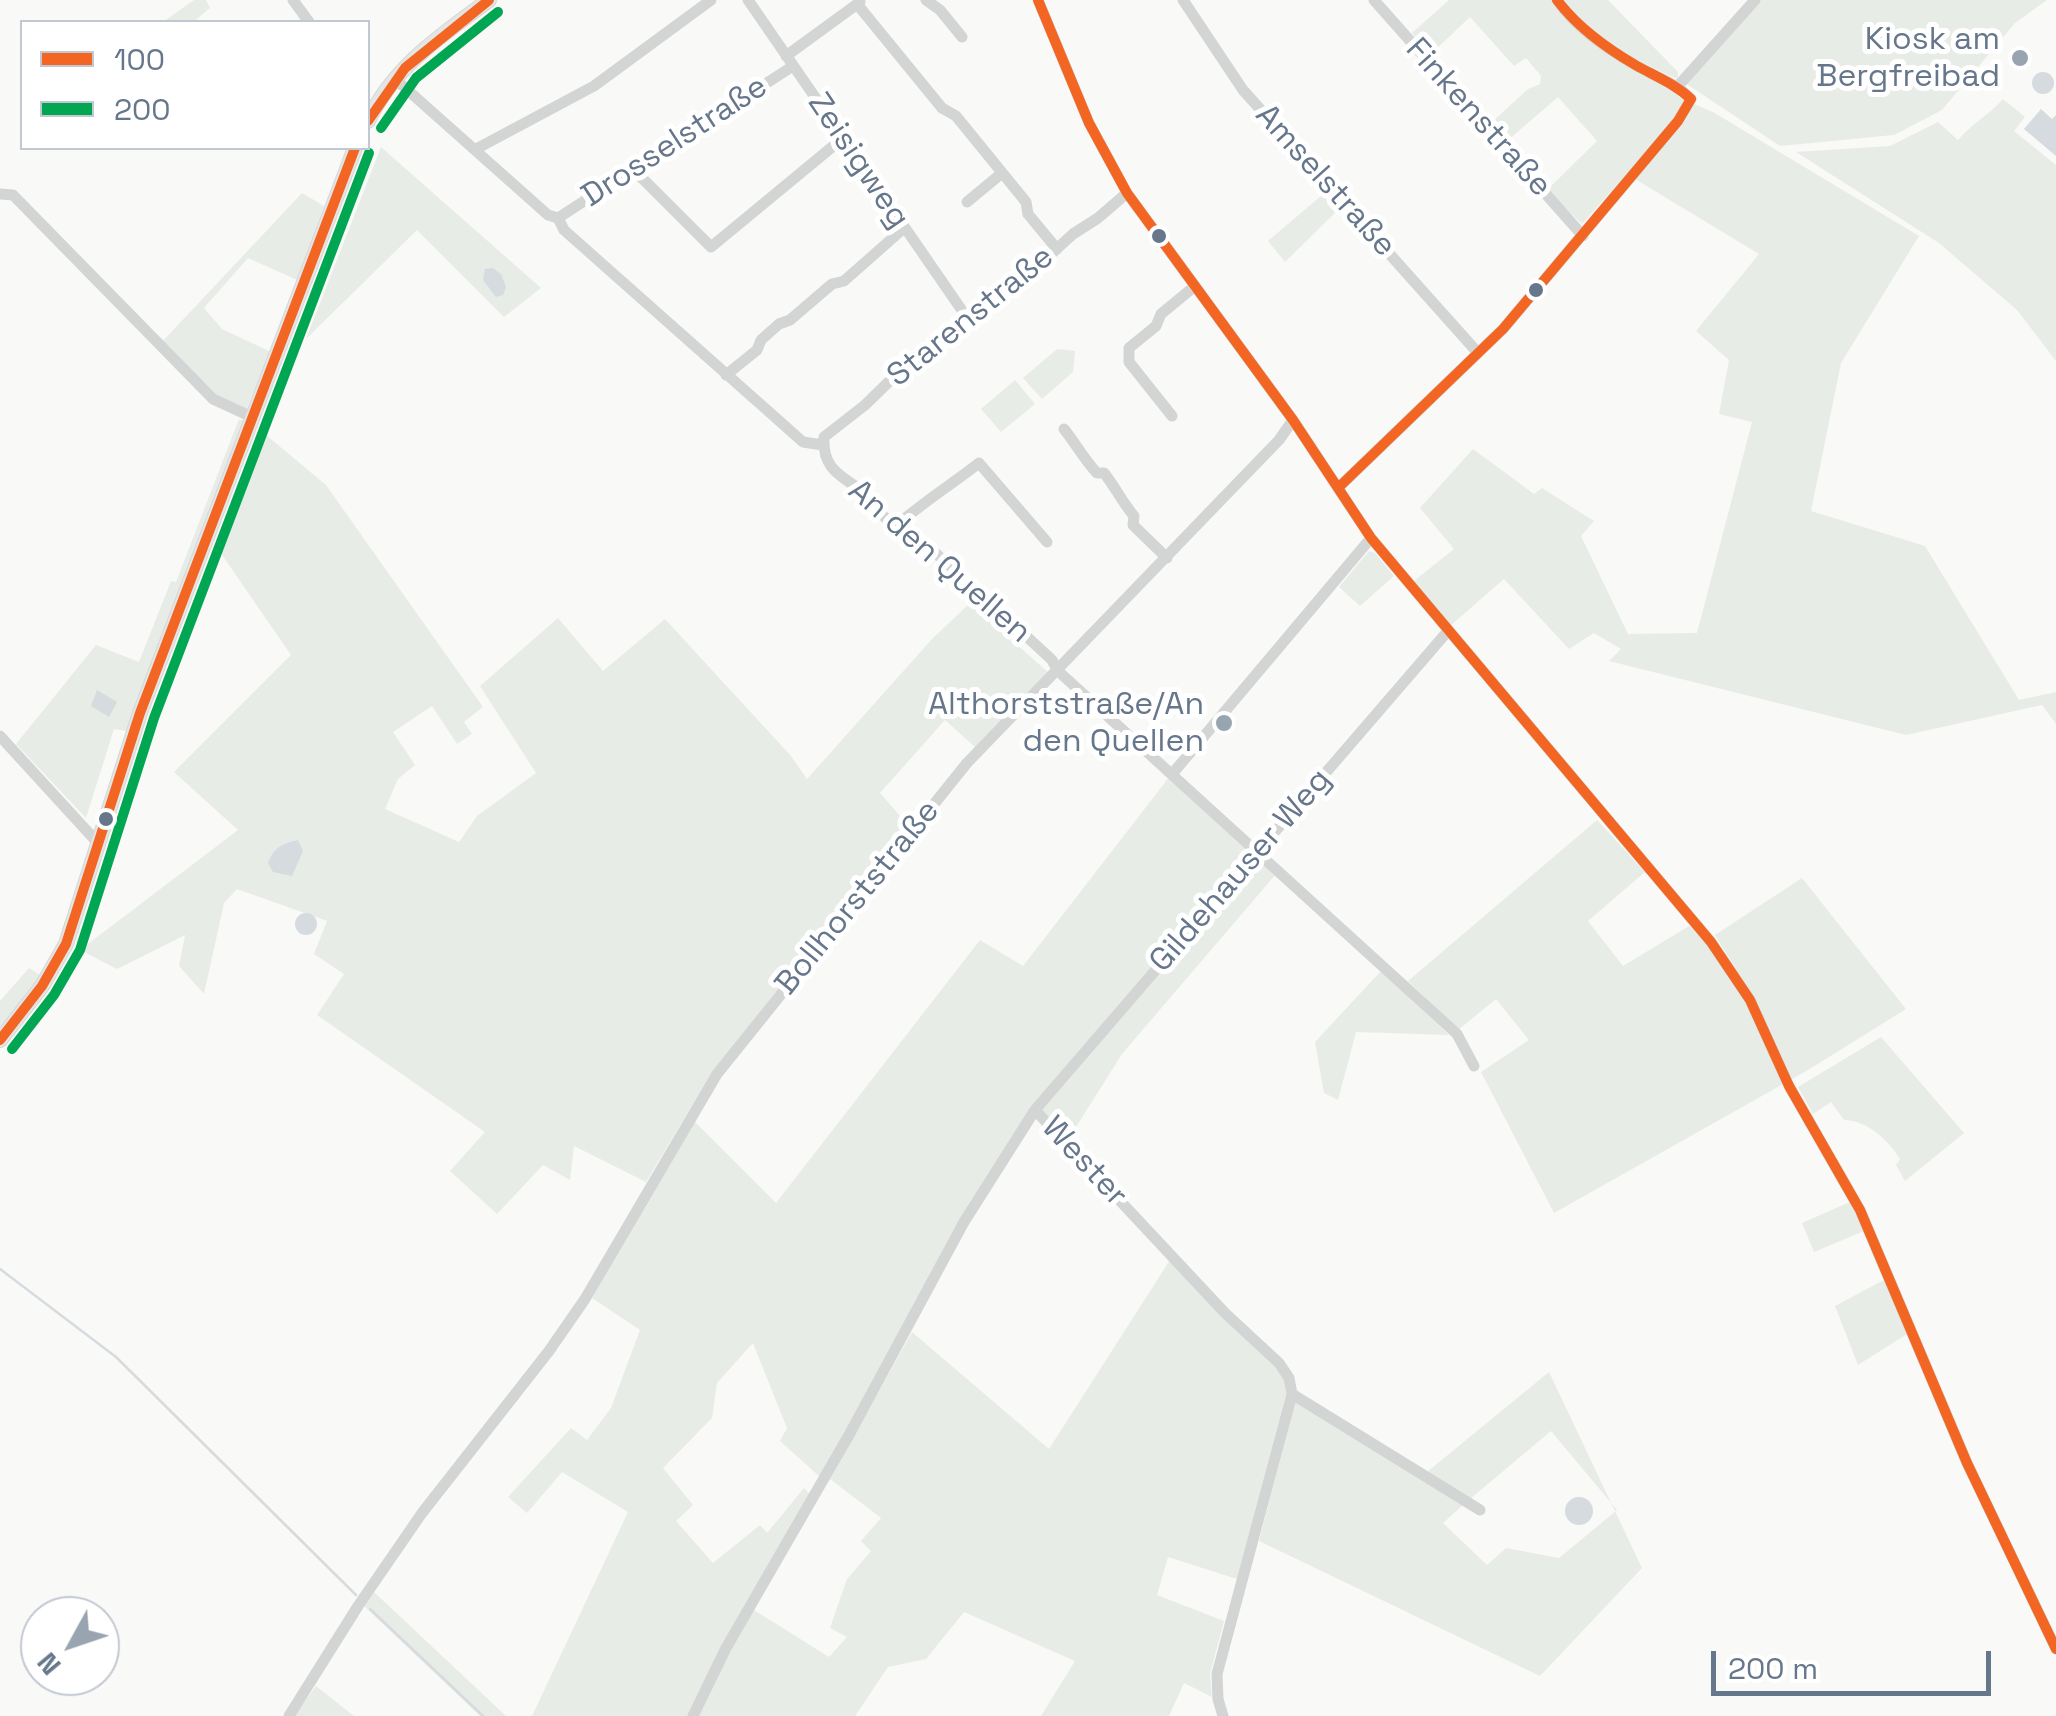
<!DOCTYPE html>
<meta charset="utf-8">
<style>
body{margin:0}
#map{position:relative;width:2056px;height:1716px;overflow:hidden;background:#f9f9f8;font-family:"Space Grotesk",sans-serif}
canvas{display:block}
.legend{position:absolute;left:20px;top:20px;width:350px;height:130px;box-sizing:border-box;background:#fff;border:2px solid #c2c8d1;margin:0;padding:12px 18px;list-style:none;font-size:30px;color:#66768b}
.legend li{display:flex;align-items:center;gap:20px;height:50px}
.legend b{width:50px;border:2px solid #c2c8d1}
.north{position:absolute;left:20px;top:1596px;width:100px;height:100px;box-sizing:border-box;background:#fff;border:2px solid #c2c8d1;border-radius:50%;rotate:230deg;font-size:28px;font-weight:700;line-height:40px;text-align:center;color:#66768b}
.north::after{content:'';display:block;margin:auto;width:35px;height:45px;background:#99a4b1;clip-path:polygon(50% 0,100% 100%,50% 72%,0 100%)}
.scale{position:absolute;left:1711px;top:1651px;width:280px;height:45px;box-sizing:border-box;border:5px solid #66768b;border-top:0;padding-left:12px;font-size:30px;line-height:35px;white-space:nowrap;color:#66768b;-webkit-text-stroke:8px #fff;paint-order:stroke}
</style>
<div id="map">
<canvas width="2056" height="1716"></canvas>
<ul class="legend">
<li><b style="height:12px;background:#f26522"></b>100</li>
<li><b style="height:12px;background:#00a651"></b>200</li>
</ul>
<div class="north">N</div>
<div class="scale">200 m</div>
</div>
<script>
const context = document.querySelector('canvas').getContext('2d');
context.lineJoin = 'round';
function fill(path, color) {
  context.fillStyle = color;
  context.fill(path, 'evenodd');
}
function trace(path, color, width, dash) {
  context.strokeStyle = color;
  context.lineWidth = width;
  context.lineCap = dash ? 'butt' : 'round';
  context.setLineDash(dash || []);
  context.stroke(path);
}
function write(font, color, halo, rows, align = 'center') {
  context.font = font + ' "Space Grotesk",sans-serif';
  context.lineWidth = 10;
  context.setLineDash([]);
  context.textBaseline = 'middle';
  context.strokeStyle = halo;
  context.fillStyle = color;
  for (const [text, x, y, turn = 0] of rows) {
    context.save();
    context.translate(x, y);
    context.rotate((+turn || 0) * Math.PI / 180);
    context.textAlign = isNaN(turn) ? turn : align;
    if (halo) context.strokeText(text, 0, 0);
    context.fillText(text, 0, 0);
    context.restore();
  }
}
fill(new Path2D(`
 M194 0H206L210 8 193 22H163Z
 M1449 0H1552L1559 11 1686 100 1674 120 1582 224 1547 190 1597 141 1558 97 1506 142 1490 124 1528 89 1540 84 1541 76 1526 58 1514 66 1470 17 1431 54 1412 33Z
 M1564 0H1608L1678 72V79C1645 66 1582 32 1564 0Z
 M1760 0H2047L2015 23 1942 110 1894 135 1780 146 1685 83Z
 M2003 99 2025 117 2014 131 2056 165V361L2017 310 1939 243 1796 152 1890 146 1938 122 1958 140C1969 126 1989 115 2003 99Z
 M1694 104 1713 112 1919 236 1841 363 1811 511 1925 546 2019 700 2056 692V724L2042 705 1906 735 1609 661 1621 649 1594 633 1569 649 1504 579 1450 626 1414 581 1454 549 1420 508 1473 449 1534 494 1542 488 1594 521 1581 536 1628 634 1697 633 1752 422 1719 414 1729 360 1696 331 1759 254 1635 179 1683 124Z
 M381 147 541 288 504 317 417 230 306 339Z
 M1328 190 1342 206 1285 262 1268 241Z
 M302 193 324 206 297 280 248 258 204 308 222 329 271 352 246 410 215 396 161 343Z
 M1057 349 1075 351 1073 372 1042 399 1023 378Z
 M1015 380 1035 404 1001 432 981 409Z
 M239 419 244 421 126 731 114 729 86 818 16 744 96 645 139 662 169 586 171 581 176 582Z
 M265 434 326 485 483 707 464 722 472 734 457 744 432 706 393 732 415 765 398 779 385 809 459 842 477 816 536 773 480 686 558 618 603 671 665 619 791 756 807 779 932 639 970 603 1050 674 976 748 945 720 880 793 909 826 712 1072 646 1182 574 1146 570 1180 543 1165 497 1214 450 1171 485 1132 317 1015 344 974 314 954 327 921 237 889 224 903 204 994 179 966 185 935 117 969 80 950 238 830 174 772 291 655 220 552Z
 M1369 551 1375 553 1394 576 1360 606 1339 587Z
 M1170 776 1252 852 1030 1111 820 1477 780 1441 787 1428 753 1343 717 1383 712 1418 663 1468 693 1505 676 1521 713 1563 760 1525 767 1533 804 1488 810 1494 746 1605 829 1657 847 1637 830 1628 847 1579 871 1551 861 1541 881 1518 830 1479 912 1332 1049 1449 1170 1260 1275 1364 1285 1379 1286 1394 1237 1579 1168 1557 1157 1595 1224 1621 1210 1674 1212 1697 1184 1683 1169 1716H1041L1075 1661 964 1612 926 1659 888 1667 855 1716H532L628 1512 562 1472 527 1513 508 1497 571 1428 587 1440 611 1408 640 1330 592 1298 693 1120 776 1203 980 940 1023 966Z
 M1597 820 1645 872 1588 921 1623 966 1689 926 1744 983 1715 935 1802 878 1906 1009 1808 1070 1554 1213 1481 1072 1529 1040 1496 999 1458 1030 1408 981Z
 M1258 858 1276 874 1122 1054 1069 1138 1042 1110Z
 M29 968 42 976 0 1032V1001Z
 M1381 971 1449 1035 1356 1032 1338 1100 1324 1093 1315 1042Z
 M1881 1037 1964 1133 1905 1181 1896 1165 1900 1159C1888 1140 1867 1120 1844 1120L1831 1102 1813 1114 1798 1087Z
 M1850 1202 1864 1231 1814 1252 1802 1223Z
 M1884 1280 1907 1334 1858 1365 1835 1306Z
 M1549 1372 1642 1568 1540 1676 1259 1541 1295 1401 1463 1505 1443 1523 1487 1565 1506 1548 1559 1558 1617 1510 1551 1431 1470 1499 1427 1472Z
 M373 1591 506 1716H480L364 1606Z
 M316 1686 354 1716H294Z`), '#e8ece6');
fill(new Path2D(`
 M2032 83a11 11 0 1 1 22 0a11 11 0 1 1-22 0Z
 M2041 109 2052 119 2056 115V156L2024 129Z
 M485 269 493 268 501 274 506 287 503 295 496 297 483 280Z
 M97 690 117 702 109 717 91 706Z
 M298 840 303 851 292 876 273 872 268 863C274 847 282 844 298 840Z
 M295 924a11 11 0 1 1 22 0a11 11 0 1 1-22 0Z
 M1565 1511a14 14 0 1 1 28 0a14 14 0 1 1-28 0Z`), '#d5dbdf');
trace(new Path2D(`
 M0 1269 116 1357 356 1595
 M370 1609 483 1716`), '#d5dbdf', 2.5);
const major = new Path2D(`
 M368 121C394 66 442 35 489 0
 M0 1040 42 986 66 944 140 713 355 148`);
trace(major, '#d4d6d7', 16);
trace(new Path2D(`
 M293 0 309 22
 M748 0 970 322
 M926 0 940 10 962 37
 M1038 0 1089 123 1127 193 1293 420 1371 538 1711 942 1750 1000 1789 1086 1860 1210 1967 1463 2056 1649
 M1183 0 1243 90 1478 353
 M1374 0 1583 236
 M857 4 942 108 956 116 1026 202 1028 214 1057 249
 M786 56 860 2
 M394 78 548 215 558 218 564 230 803 442 823 445
 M1678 86 1755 0
 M476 149 594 86 711 0
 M634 170 711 247 843 138
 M1127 193 1098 218 1073 234 1038 266 1007 286 990 307 907 364 865 405 824 437C822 472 844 476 867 495L869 503 919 548 929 547 958 574 959 582 972 595 981 594 1006 616 1008 628 1017 635H1025L1052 660 1058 671 1457 1034 1474 1066
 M0 194 13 195 213 399 254 418
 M967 202 1002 173
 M558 218 793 66
 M726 375 757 350 761 340 779 324 790 320 832 284 844 281 904 228
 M1172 416 1129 362V348L1156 326 1161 314 1195 286
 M1064 429C1076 444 1084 459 1097 473H1104C1116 488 1122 502 1134 516L1133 525 1167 558
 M1338 488 1503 329 1678 121 1691 99C1679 86 1667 82 1652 74 1619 57 1578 31 1557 0
 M896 526C923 502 951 485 979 463L1047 542
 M0 736 97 842
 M1173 773 1371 538
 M1035 1110 1225 1313 1279 1363 1289 1378 1292 1394 1217 1674 1218 1699 1223 1716
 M1292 1394 1480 1510
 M289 1716 358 1606 422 1513 549 1351 585 1299 717 1074 967 763 1279 440 1293 420
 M693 1716 726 1648 849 1435 964 1222 1035 1110 1447 632`), '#d3d4d4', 11);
trace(major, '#e4e5e5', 14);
trace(new Path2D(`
 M1038 0 1089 123 1127 193 1293 420 1371 538 1711 942 1750 1000 1789 1086 1860 1210 1967 1463 2056 1649
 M368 121 405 68 489 0
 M1338 488 1503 329 1678 121 1691 99C1675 84 1655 76 1637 66 1606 48 1578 28 1557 0
 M0 1040 42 986 66 944 140 713 355 148`), '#f26522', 10);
trace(new Path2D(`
 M381 128 416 78 498 12
 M12 1049 54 995 80 950 154 718 369 153`), '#00a651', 10);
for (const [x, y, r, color] of [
 [2020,58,10,"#99a4b1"],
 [1159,236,9,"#66768b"],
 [1536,290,9,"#66768b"],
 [1224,723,10,"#99a4b1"],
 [106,819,9,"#66768b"]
]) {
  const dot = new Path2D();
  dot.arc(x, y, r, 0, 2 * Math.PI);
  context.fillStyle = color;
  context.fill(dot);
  trace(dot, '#fff', 4);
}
write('32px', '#66768b', '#fff', [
 ["Kiosk am",2000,40],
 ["Bergfreibad",2000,77],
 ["Althorststraße/An",1204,705],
 ["den Quellen",1204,742]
], 'right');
write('32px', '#66768b', '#fff', [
 ["Finkenstraße",1478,118,48],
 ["Drosselstraße",675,142,-33],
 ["Zeisigweg",858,161,56],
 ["Amselstraße",1325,181,48],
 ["Starenstraße",971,317,-39],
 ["An den Quellen",939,562,41],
 ["Gildehauser Weg",1241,871,-49],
 ["Bollhorststraße",858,898,-51],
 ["Wester",1084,1162,47]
]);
</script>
